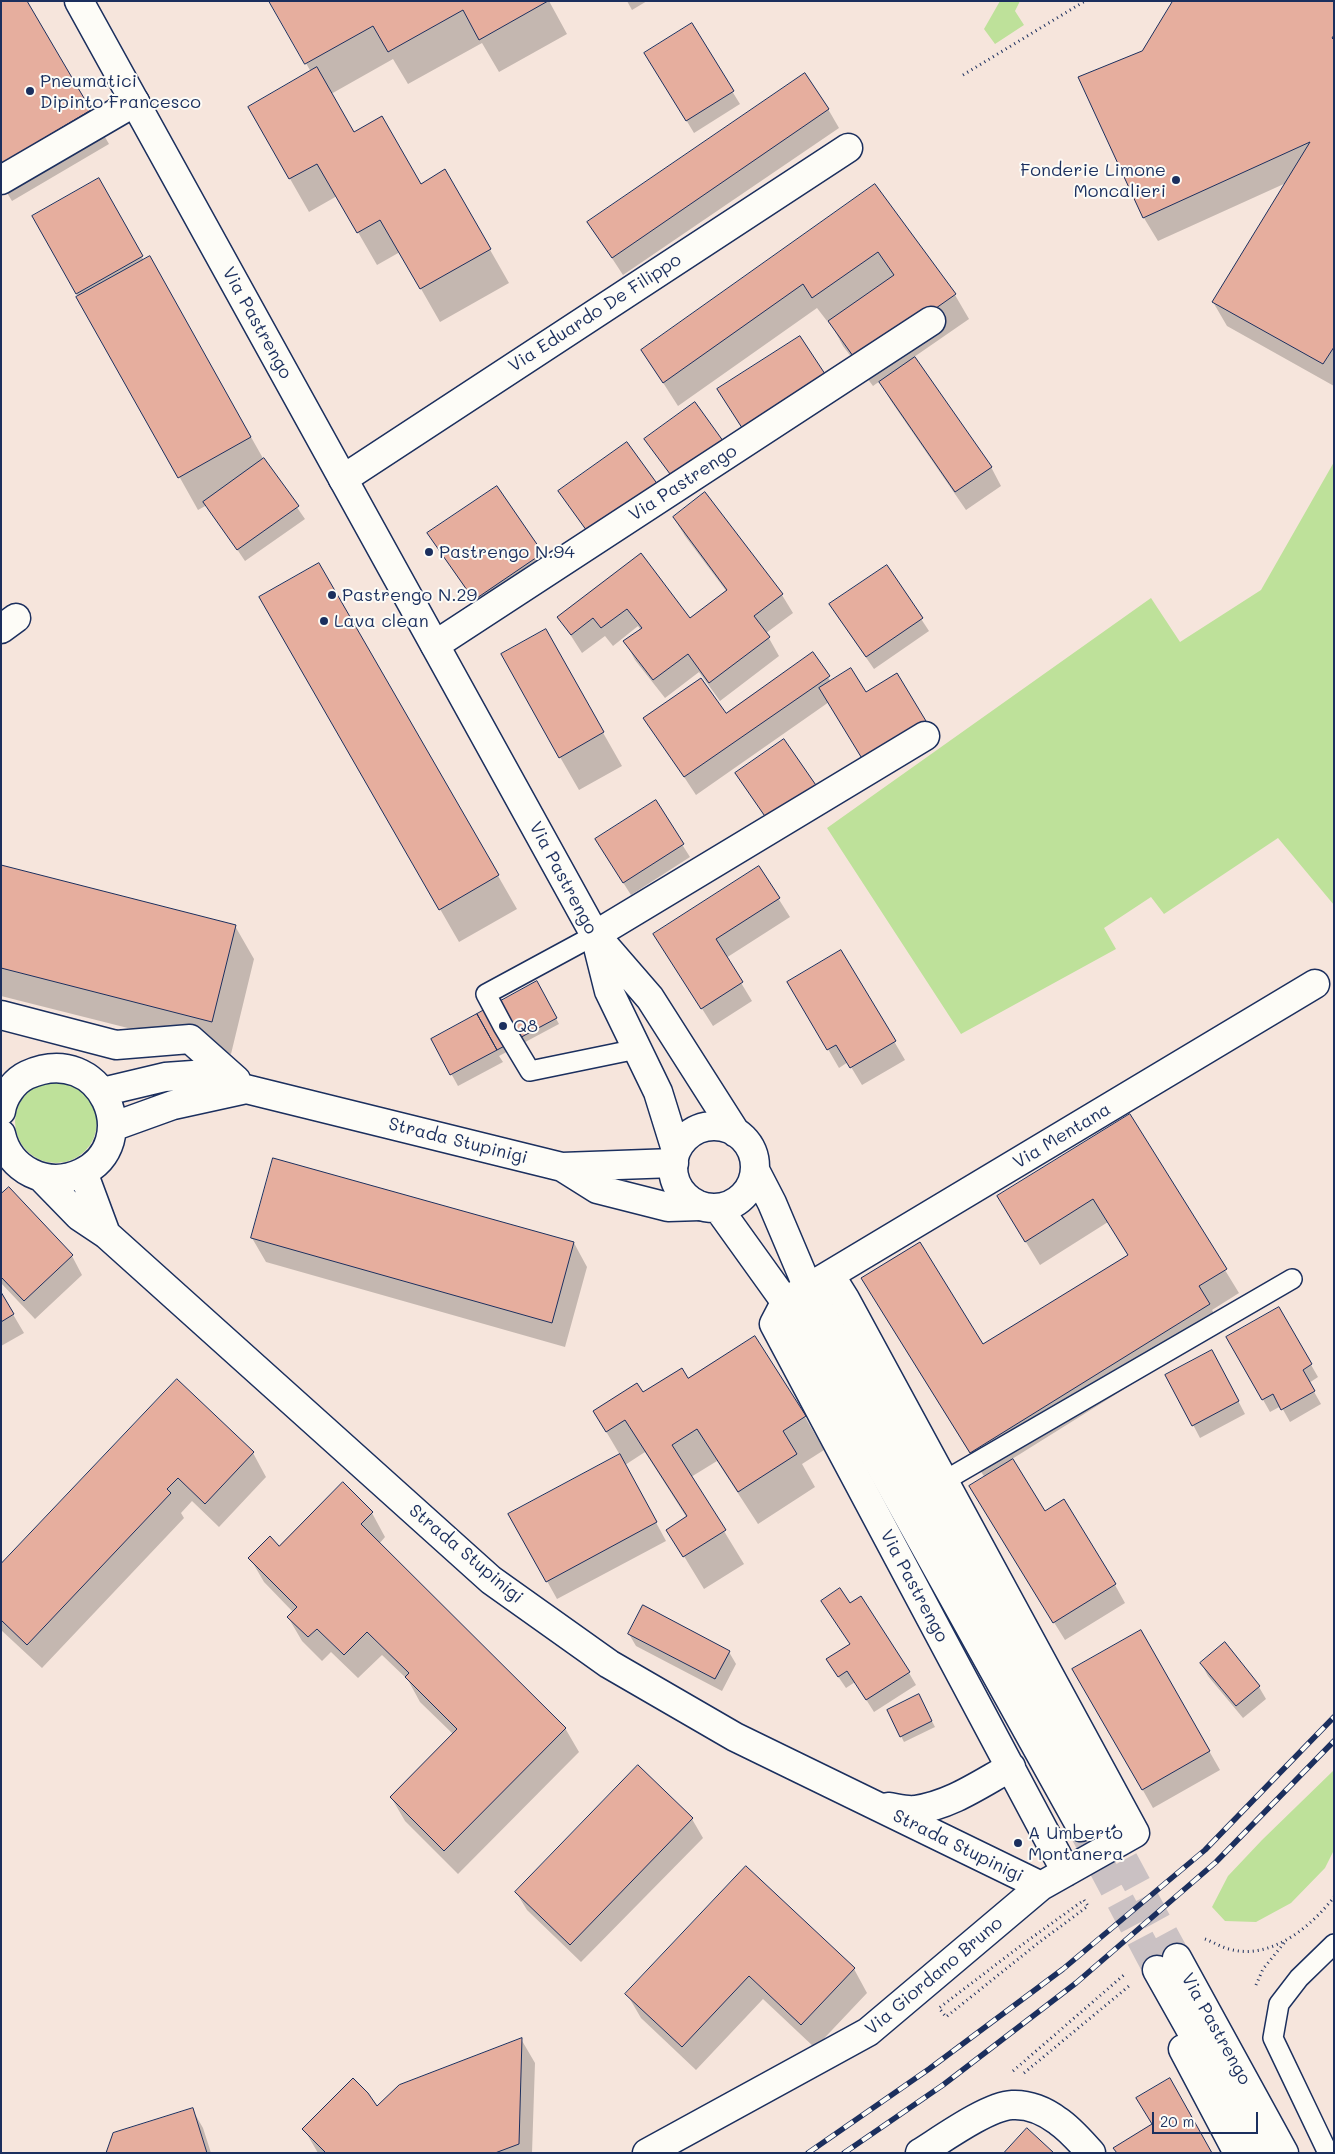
<!DOCTYPE html>
<style>
body{margin:0}
#map{position:relative;width:1335px;height:2154px;overflow:hidden;background:#f6e5dc;font-family:Mali,sans-serif}
canvas{display:block}
.frame{position:absolute;inset:0;border:2px solid #1b2f5e;pointer-events:none}
.scale{position:absolute;left:1152px;top:2112px;width:106px;height:22px;box-sizing:border-box;border:2px solid #1b2f5e;border-top:0;padding-left:6px;font-size:15px;line-height:18px;white-space:nowrap;color:#1b2f5e;-webkit-text-stroke:4px #fdfcf7;paint-order:stroke}
</style>
<div id="map">
<canvas width="1335" height="2154"></canvas>
<div class="frame"></div>
<div class="scale">20 m</div>
</div>
<script>
const context = document.querySelector('canvas').getContext('2d');
context.lineJoin = 'round';
function fill(path, color) {
  context.fillStyle = color;
  context.fill(path, 'evenodd');
}
function trace(path, color, width, dash) {
  context.strokeStyle = color;
  context.lineWidth = width;
  context.lineCap = dash ? 'butt' : 'round';
  context.setLineDash(dash || []);
  context.stroke(path);
}
function write(font, color, halo, rows, align = 'center') {
  context.font = font + ' Mali,sans-serif';
  context.lineWidth = 4;
  context.setLineDash([]);
  context.textBaseline = 'middle';
  context.strokeStyle = halo;
  context.fillStyle = color;
  for (const [text, x, y, turn = 0] of rows) {
    context.save();
    context.translate(x, y);
    context.rotate((+turn || 0) * Math.PI / 180);
    context.textAlign = isNaN(turn) ? turn : align;
    if (halo) context.strokeText(text, 0, 0);
    context.fillText(text, 0, 0);
    context.restore();
  }
}
fill(new Path2D(`
 M1000 1H1020L1015 11 1024 25 995 44 984 29Z
 M1334 462V905L1278 838 1164 914 1151 897 1104 928 1116 949 961 1034 827 828 1151 598 1180 642 1261 590Z
 M15 1122a41 41 0 1 1 82 0a41 41 0 1 1-82 0Z
 M1334 1770V1850L1325 1868 1291 1903 1256 1922 1225 1921 1212 1907 1228 1876 1262 1840Z`), '#bee19a');
fill(new Path2D(`
 M1 1H25L109 144 12 201 1 183Z
 M271 1H549L567 34 499 72 482 43 408 84 393 59 331 94 354 134 420 185 445 171 509 283 440 322 400 252 377 265 337 196 309 212 249 107 311 72Z
 M627 1H647L632 10Z
 M1334 1V386L1227 326 1213 302 1286 183 1158 241 1144 218 1080 78 1143 52Z
 M691 25 740 104 694 133 653 65Z
 M828 109 839 128 623 275 589 223Z
 M875 186 955 295 969 319 914 357 991 467 1001 486 966 510 891 401 880 381 873 386 843 346 829 320 827 321 817 308 678 406 642 350Z
 M117 212 144 261 168 291 264 460 305 519 245 561 207 505 198 510 33 216Z
 M496 488 553 572 485 618 429 534Z
 M705 494 782 595 793 613 766 633 779 656 720 701 699 672 665 698 635 660 625 641 641 630 638 626 613 646 605 636 582 653 559 617 641 555 690 620 727 592 685 536 674 518Z
 M319 564 517 909 459 942 261 598Z
 M887 567 929 631 874 669 838 617Z
 M545 631 622 766 579 790 560 757Z
 M813 654 831 682 866 694 928 726 829 702 696 795 645 718 726 714Z
 M655 802 690 857 631 895 603 851Z
 M1 866 235 926 254 959 231 1054 1 996Z
 M759 868 790 917 726 958 752 1001 713 1026 666 952Z
 M841 951 905 1060 862 1085 848 1062 839 1068 789 982Z
 M536 982 559 1024 499 1056 503 1062 458 1086 432 1039Z
 M1130 1115 1239 1293 1212 1310 1222 1328 1012 1459 1045 1512 1115 1585 1125 1603 1065 1640 981 1505 985 1478 877 1303 983 1346 1129 1256 1108 1222 1040 1265 1013 1221Z
 M1 1195 72 1256 82 1275 35 1319 1 1283Z
 M252 1238 574 1243 587 1267 565 1347 266 1262Z
 M1 1294 24 1333 1 1346Z
 M1279 1309 1318 1377 1309 1383 1321 1404 1290 1422 1281 1406 1270 1412 1228 1338Z
 M1219 1364 1245 1414 1200 1438 1167 1375Z
 M688 1380 805 1417 824 1450 802 1464 815 1487 758 1524 717 1461 691 1477 744 1564 704 1589 668 1530 687 1518 645 1452 625 1465 666 1541 557 1599 547 1581 620 1455 594 1411Z
 M177 1381 253 1453 266 1477 219 1527 192 1501 181 1513 184 1518 42 1668 1 1630V1566Z
 M372 1513 385 1537 379 1544 565 1728 579 1752 458 1874 405 1821 391 1797 453 1734 420 1702 408 1680 382 1655 358 1678 331 1652 322 1661 302 1641 288 1617 293 1612 264 1582 250 1558Z
 M849 1605 909 1673 916 1685 874 1712 855 1682 846 1688 835 1672 851 1645Z
 M1141 1632 1220 1770 1153 1808 1074 1669Z
 M629 1634 729 1652 736 1664 722 1691 636 1646Z
 M1201 1663 1259 1687 1266 1699 1243 1718 1208 1676Z
 M922 1702 935 1727 904 1742 901 1736Z
 M638 1767 692 1819 703 1838 581 1962 527 1910 516 1892Z
 M746 1868 854 1969 867 1993 815 2048 763 1999 696 2070 641 2018 627 1994Z
 M521 2039 535 2063 532 2153H318L304 2129 377 2108Z
 M192 2109 203 2128 211 2153H107Z`), '#0003');
const building = new Path2D(`
 M1 1H27L91 110 1 164Z
 M269 1H548L479 40 463 10 388 52 373 26 305 64Z
 M1173 1H1334V35L1332 38 1334 40V347L1323 364 1212 302 1310 142 1143 218 1078 77 1142 51Z
 M692 23 734 91 686 121 644 53Z
 M317 67 354 132 382 116 421 184 445 169 491 249 420 289 380 220 357 233 317 164 289 179 248 107Z
 M805 73 829 109 612 258 587 222Z
 M99 178 143 256 76 294 32 216Z
 M875 184 956 294 858 363 828 321 894 275 878 252 812 298 803 284 663 383 641 350Z
 M150 256 251 437 178 478 76 297Z
 M800 336 829 380 746 434 717 389Z
 M915 357 992 467 955 492 879 382Z
 M695 402 726 445 676 482 644 439Z
 M627 442 661 489 592 538 558 491Z
 M264 458 299 506 237 550 203 502Z
 M497 486 543 553 474 600 427 533Z
 M705 492 783 594 754 616 770 637 709 683 688 654 653 680 623 641 642 628 627 609 601 628 593 618 571 635 557 617 641 553 690 618 727 590 673 517Z
 M319 563 499 875 439 910 259 597Z
 M887 565 923 618 866 657 829 604Z
 M546 629 604 732 559 758 501 654Z
 M813 652 830 676 684 777 643 718 701 678 726 713Z
 M851 668 866 692 897 673 929 726 866 765 819 688Z
 M784 739 820 791 771 825 735 773Z
 M656 800 684 844 623 883 595 839Z
 M1 865 236 925 212 1022 1 968Z
 M759 866 780 898 716 939 743 982 701 1009 653 934Z
 M841 950 896 1041 850 1068 836 1045 827 1050 787 982Z
 M537 981 557 1018 497 1050 477 1014Z
 M477 1014 497 1050 450 1075 431 1039Z
 M1130 1114 1227 1269 1199 1286 1210 1304 970 1453 861 1278 920 1242 983 1344 1128 1255 1093 1199 1025 1242 997 1196Z
 M273 1158 574 1242 552 1323 251 1238Z
 M9 1187 73 1255 24 1301 1 1277V1194Z
 M1 1292 14 1314 1 1322Z
 M1279 1307 1312 1364 1303 1370 1315 1391 1281 1410 1273 1394 1262 1400 1226 1337Z
 M755 1336 806 1416 783 1431 797 1454 738 1492 697 1429 672 1445 726 1530 683 1557 666 1530 687 1516 625 1420 606 1432 593 1411 637 1383 643 1392 682 1368 688 1378Z
 M1212 1350 1239 1401 1192 1426 1165 1375Z
 M177 1379 254 1452 205 1504 178 1478 167 1489 171 1493 27 1645 1 1620V1564Z
 M620 1454 657 1522 546 1582 508 1514Z
 M1013 1459 1045 1511 1064 1499 1116 1584 1053 1623 969 1486Z
 M343 1482 373 1512 361 1524 566 1728 444 1851 390 1797 457 1729 405 1677 409 1673 367 1632 344 1655 317 1629 308 1637 287 1617 297 1607 248 1558 270 1536 279 1546Z
 M840 1588 850 1603 861 1596 910 1672 866 1700 847 1671 838 1677 826 1659 850 1644 821 1601Z
 M643 1605 730 1651 715 1679 628 1634Z
 M1141 1630 1210 1751 1142 1790 1072 1669Z
 M1225 1642 1260 1686 1236 1706 1200 1663Z
 M919 1694 932 1721 900 1737 887 1710Z
 M638 1765 693 1818 570 1945 515 1892Z
 M746 1866 855 1968 801 2025 749 1976 682 2047 625 1994Z
 M522 2038 519 2144 495 2153H326L302 2129 353 2078 368 2093 377 2106 399 2085Z
 M1170 2078 1212 2153H1117L1113 2148 1152 2124 1136 2098Z
 M193 2108 207 2153H106L113 2133Z
 M1027 2128 1054 2153H1004Z`);
fill(building, '#e6ae9e');
trace(building, '#1b2f5e', 1);
trace(new Path2D(`
 M1104 1823 1177 1958
 M1081 1827 1157 1970`), '#cac1c3', 28, [28, 14]);
const service = new Path2D(`
 M595 935 486 994 503 1026 530 1071 637 1049
 M944 1481 1292 1279
 M1328 2153 1273 2038 1279 2004 1299 1978 1334 1944`);
const pedestrian = new Path2D(`
 M1183 2049 1238 2153`);
const minor = new Path2D(`
 M1 180 135 102
 M343 479 848 148
 M1 629 16 618
 M435 645 931 321
 M595 935 925 736
 M1 1015 116 1045 190 1039 236 1080
 M102 1092 165 1077 207 1074 246 1089 562 1167 674 1163
 M1 1111C3 1097 14 1081 27 1075 103 1041 144 1144 81 1173 47 1189 9 1170 1 1134
 M112 1127 173 1105 246 1089
 M562 1167 597 1189 668 1207 700 1206
 M83 1172 106 1234
 M42 1178 79 1216 106 1234 491 1580 609 1664 735 1737 1041 1886
 M888 1807C896 1808 906 1811 915 1810 951 1805 980 1784 1011 1767
 M1066 1872 774 1324 786 1301 1315 984
 M647 2153 868 2032 1041 1886 1135 1833 845 1299 830 1275
 M920 2153C941 2140 988 2106 1012 2105 1028 2104 1045 2111 1058 2121 1070 2129 1081 2142 1091 2153`);
const secondary = new Path2D(`
 M79 1 595 935 609 991 658 1092 676 1150
 M598 938 650 998 736 1133
 M673 1167a41 41 0 1 1 82 0a41 41 0 1 1-82 0Z
 M756 1172 772 1203 808 1288 1101 1819
 M718 1208 802 1325 1081 1827
 M1177 1958 1284 2153
 M1157 1970 1260 2153`);
trace(service, '#1b2f5e', 22);
trace(pedestrian, '#1b2f5e', 31);
trace(minor, '#1b2f5e', 31);
trace(secondary, '#1b2f5e', 31);
trace(new Path2D(`
 M963 75 1085 1
 M1084 1900 1088 1906 1037 1944 946 2017 939 2008 1023 1944Z
 M1205 1939C1213 1942 1221 1947 1229 1949 1270 1961 1311 1927 1334 1897
 M1256 1985 1263 1969 1285 1942
 M1013 2071 1125 1974
 M1024 2073 1129 1986`), '#1b2f5e', 3, [1, 4]);
trace(service, '#fdfcf7', 19);
trace(pedestrian, '#fdfcf7', 28);
trace(minor, '#fdfcf7', 28);
trace(secondary, '#fdfcf7', 28);
const rail = new Path2D(`
 M808 2153 929 2069 1063 1969 1205 1850 1334 1717
 M844 2153 943 2085 1076 1983 1216 1862 1334 1741`);
trace(rail, '#1b2f5e', 5.5);
trace(rail, '#fdfcf7', 4, [11]);
for (const [x, y, r, color] of [
 [30,91,5,"#1b2f5e"],
 [1176,180,5,"#1b2f5e"],
 [429,552,5,"#1b2f5e"],
 [332,595,5,"#1b2f5e"],
 [324,621,5,"#1b2f5e"],
 [503,1026,5,"#1b2f5e"],
 [1018,1843,5,"#1b2f5e"]
]) {
  const dot = new Path2D();
  dot.arc(x, y, r, 0, 2 * Math.PI);
  context.fillStyle = color;
  context.fill(dot);
  trace(dot, '#fdfcf7', 2);
}
write('18px', '#1b2f5e', '#fdfcf7', [
 ["Pneumatici",40,81],
 ["Dipinto Francesco",40,102],
 ["Fonderie Limone",1166,170,"right"],
 ["Moncalieri",1166,191,"right"],
 ["Pastrengo N.94",439,552],
 ["Pastrengo N.29",342,595],
 ["Lava clean",334,621],
 ["Q8",513,1026],
 ["A Umberto",1028,1833],
 ["Montanera",1028,1854]
], 'left');
write('18px', '#1b2f5e', '#fdfcf7', [
 ["Via Eduardo De Filippo",595,313,-33],
 ["Via Pastrengo",257,323,61],
 ["Via Pastrengo",683,483,-33],
 ["Via Pastrengo",563,878,62],
 ["Via Mentana",1062,1136,-31],
 ["Strada Stupinigi",458,1141,14],
 ["Strada Stupinigi",466,1554,40],
 ["Via Pastrengo",914,1586,62],
 ["Strada Stupinigi",958,1846,26],
 ["Via Giordano Bruno",934,1976,-40],
 ["Via Pastrengo",1216,2029,61]
]);
</script>
